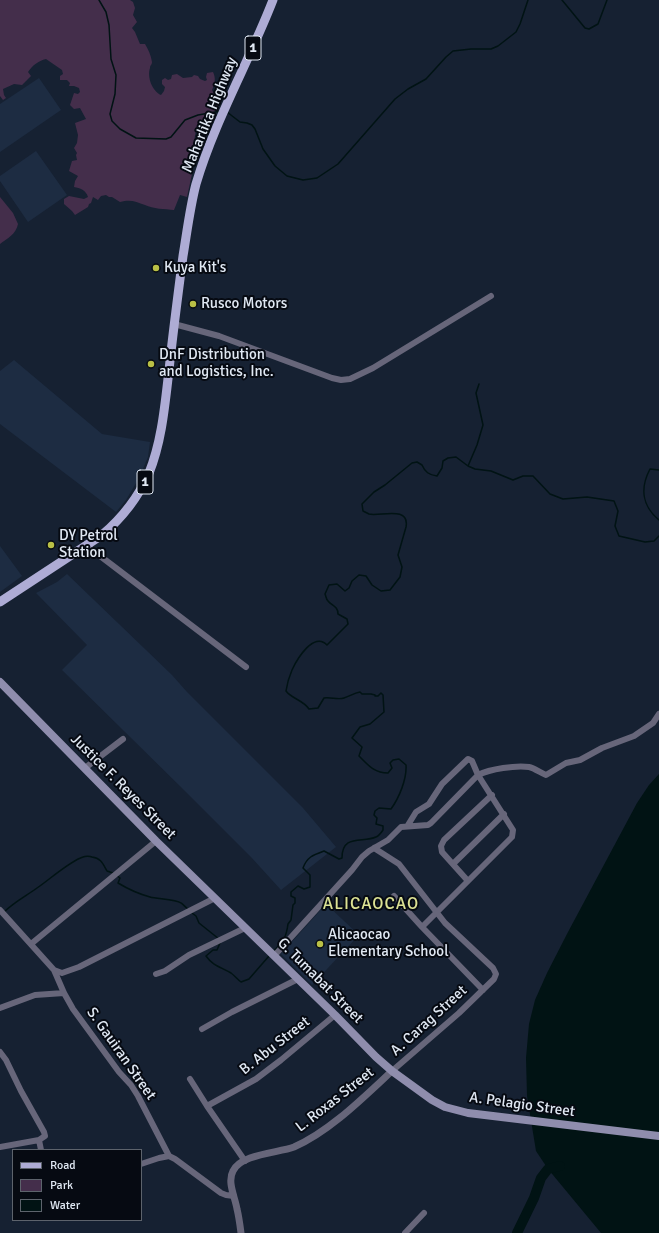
<!DOCTYPE html>
<style>
body{margin:0}
#map{position:relative;width:659px;height:1233px;overflow:hidden;background:#162132;font-family:Signika,sans-serif}
canvas{display:block}
.legend{position:absolute;left:12px;top:1149px;width:130px;height:72px;box-sizing:border-box;background:#060a12;border:1px solid #5d636c;margin:0;padding:5px 7px;list-style:none;font-size:12px;color:#e0e8f3}
.legend li{display:flex;align-items:center;gap:8px;height:20px}
.legend b{width:20px;border:1px solid #5d636c}
</style>
<div id="map">
<canvas width="659" height="1233"></canvas>
<ul class="legend">
<li><b style="height:5px;background:#aeacd5"></b>Road</li>
<li><b style="height:11px;background:#442e4b"></b>Park</li>
<li><b style="height:11px;background:#011314"></b>Water</li>
</ul>
</div>
<script>
const context = document.querySelector('canvas').getContext('2d');
context.lineJoin = 'round';
function fill(path, color) {
  context.fillStyle = color;
  context.fill(path, 'evenodd');
}
function trace(path, color, width, dash) {
  context.strokeStyle = color;
  context.lineWidth = width;
  context.lineCap = dash ? 'butt' : 'round';
  context.setLineDash(dash || []);
  context.stroke(path);
}
function write(font, color, halo, rows, align = 'center') {
  context.font = font + ' Signika,sans-serif';
  context.lineWidth = 4;
  context.setLineDash([]);
  context.textBaseline = 'middle';
  context.strokeStyle = halo;
  context.fillStyle = color;
  for (const [text, x, y, turn = 0] of rows) {
    context.save();
    context.translate(x, y);
    context.rotate((+turn || 0) * Math.PI / 180);
    context.textAlign = isNaN(turn) ? turn : align;
    if (halo) context.strokeText(text, 0, 0);
    context.fillText(text, 0, 0);
    context.restore();
  }
}
fill(new Path2D(`
 M39 78 61 110 0 152V104Z
 M36 151 67 195 28 222 0 181V176Z
 M14 360 102 434 150 442 148 457 139 478 126 500 116 512 0 424V371Z
 M0 546 22 576 0 592Z
 M67 574 172 675 187 692 303 808 336 847 281 890 251 857 186 792 62 670 87 645 36 593 57 582Z
 M326 904 359 935 312 985 281 954Z`), '#1d2c42');
fill(new Path2D(`
 M0 0H130L133 2 135 8 133 15 137 22 132 28 135 32 140 44H145C148 49 151 55 152 62 152 65 150 65 150 68 147 77 152 91 161 95L164 91 165 87 162 84V80L165 78 168 80 171 79 172 75 177 74 183 78 192 77 194 75 198 76 200 79 205 81 207 80 206 77 207 73 213 72C216 78 215 84 212 90L219 104 209 124 197 125 194 141 196 147 195 160 192 166V174L187 197 180 195 174 210C165 209 153 209 145 205 136 202 131 199 120 202L112 197H109L106 195 101 196 98 200 93 197 91 203 89 204 88 207 75 215 72 211 64 204V199L69 196 84 199 88 197C86 190 80 188 74 187L75 181 78 176 69 171 72 161 77 160 76 155 77 153 74 148 77 143 78 135 75 123 86 119 80 108 74 109 70 105 74 93 78 94 80 92 79 88 74 86H69L70 83 67 80H60V76L63 74 62 70 46 59C38 61 33 65 28 72L31 76 22 85 14 84 3 89 4 95 6 98 3 100 0 96Z
 M0 197 13 213 18 224C16 234 8 238 0 244Z`), '#442e4b');
fill(new Path2D(`
 M659 774V1233H601L548 1169 536 1151 527 1096 526 1058 529 1024 535 1000 547 973 568 932 637 803 649 785Z`), '#011314');
trace(new Path2D(`
 M99 0 106 12 109 25 111 59 116 75 115 94 110 114 112 121 120 129 136 138 166 139 171 137 185 120 198 115 221 111
 M562 0 585 28 589 29 598 24 607 0
 M227 112 240 122 247 123 252 125 255 129 263 149 275 166 287 176 303 180 317 178 338 164 395 99 408 89 426 79 446 57 453 51 471 49H491L498 46 516 32 520 24 528 0
 M468 466 477 445 483 425 476 393 479 384
 M659 470 650 469C640 488 642 506 659 520
 M116 875 120 878 118 883C128 889 139 894 150 897 157 899 176 899 181 903 183 904 185 907 188 909
 M4 912C14 902 26 896 37 888 49 880 70 861 83 857 85 856 90 856 92 857 101 858 103 864 107 871L113 873
 M192 913 196 916 199 923 219 939
 M220 943 217 950H213L206 956C213 966 221 967 231 973 235 976 237 979 241 982L249 979 269 956
 M273 952C283 941 286 939 288 924L291 920 293 905 295 903V898L291 896V892L298 886 304 889 310 887V875L303 868C307 857 313 855 324 851L339 859 342 858C342 834 362 843 376 837 379 836 381 833 383 830V826L376 824 377 818 374 815 375 811 379 808 391 809C399 798 407 779 406 765L399 759 393 760 390 763 392 768 388 773C374 773 368 765 359 756L362 747 352 738 360 727 370 724 384 712 383 695 381 693 378 696H375V695L371 694H362L360 692C354 693 350 696 344 698 338 700 331 697 324 698L318 708 309 709C303 700 292 699 286 691 287 684 289 677 292 670 297 659 314 631 327 645L348 624 347 619 338 614C338 606 332 606 328 601 326 599 326 596 325 594L329 585 337 584 345 591 349 588 352 581 359 575 366 576 372 585 381 591 390 590 400 577 402 567 398 555 406 527C410 505 379 517 369 514 367 513 365 512 363 511L362 504 374 492 385 485 412 463 417 462 422 465C425 472 429 475 437 476L442 468 443 461 448 458 456 457 468 466 475 469 491 471 513 480 523 476H533L550 494 563 499 587 497 614 501 618 511 615 526 619 536 645 542 654 541 659 536`), '#011314', 1.5);
trace(new Path2D(`
 M517 1233 534 1198 541 1178 548 1169 560 1166`), '#011314', 10);
trace(new Path2D(`
 M174 324 219 336 332 378 341 380 350 379 373 368 491 296
 M87 546 246 667
 M85 768 123 739
 M408 825 416 812 429 804 442 784 468 759 472 761 478 775 513 830 512 837 422 927 483 990
 M374 848 399 864 445 923 493 968 496 974 494 979 459 1013 392 1071
 M453 864 504 814
 M468 881 442 852 441 846 444 840 492 795
 M394 896 422 927
 M0 910 54 970 64 993 73 1009 119 1072 131 1085 138 1096 169 1156 175 1159 221 1193 226 1195 234 1196
 M31 944 156 841
 M274 956 352 870 362 857 369 851 388 840 401 827 428 825 431 823 478 775C490 769 516 765 529 767 534 768 541 773 546 775L566 763 580 760 602 748 634 736 653 723 659 714
 M54 970 62 973 79 967 215 898
 M156 974 165 971 189 955 245 928
 M0 1008 35 995 64 993
 M202 1029 232 1012 298 979
 M0 1052 6 1060 21 1091 44 1132 45 1136 39 1140
 M190 1079 207 1106 245 1161
 M207 1106 256 1079 281 1060 335 1015
 M0 1147 39 1140 41 1150
 M141 1164 159 1158 169 1156
 M405 1233 424 1213`), '#67667a', 6);
trace(new Path2D(`
 M241 1233C240 1225 239 1217 237 1209 235 1197 227 1182 233 1171 241 1154 278 1153 294 1147 329 1132 364 1097 392 1071`), '#67667a', 7);
trace(new Path2D(`
 M0 682 156 841 335 1015 376 1057 392 1071 432 1100 445 1107 468 1113 659 1136`), '#8f8dad', 8);
trace(new Path2D(`
 M0 602 102 535C122 518 138 498 149 473 162 441 165 404 169 370 173 332 178 294 183 256 187 232 190 207 196 184 215 120 249 62 273 0`), '#aeacd5', 9);
for (const [x, y, r, color] of [
 [156,268,4,"#bac046"],
 [193,304,4,"#bac046"],
 [151,364,4,"#bac046"],
 [51,545,4,"#bac046"],
 [320,944,4,"#bac046"]
]) {
  const dot = new Path2D();
  dot.arc(x, y, r, 0, 2 * Math.PI);
  context.fillStyle = color;
  context.fill(dot);
  trace(dot, '#060a12', 1.5);
}
for (const [x, y, w] of [
 [253,48,16],
 [145,482,16]
]) {
  const box = new Path2D();
  box.roundRect(x - w / 2, y - 12, w, 24, 3);
  context.fillStyle = '#060a12';
  context.fill(box);
  trace(box, '#e0e8f3', 1);
}
write('bold 14px', '#e0e8f3', null, [
 ["1",253,48],
 ["1",145,482]
]);
write('15px', '#e0e8f3', '#060a12', [
 ["Maharlika Highway",210,115,-68],
 ["Justice F. Reyes Street",123,787,45],
 ["G. Tumabat Street",320,981,45],
 ["A. Carag Street",429,1021,-42],
 ["B. Abu Street",275,1046,-38],
 ["S. Gauiran Street",121,1054,55],
 ["L. Roxas Street",335,1100,-38],
 ["A. Pelagio Street",522,1105,8]
]);
write('15px', '#e0e8f3', '#060a12', [
 ["Kuya Kit's",164,268],
 ["Rusco Motors",201,304],
 ["DnF Distribution",159,355],
 ["and Logistics, Inc.",159,372],
 ["DY Petrol",59,536],
 ["Station",59,553],
 ["Alicaocao",328,935],
 ["Elementary School",328,952]
], 'left');
context.letterSpacing = '1px';
write('17px', '#dce294', '#060a12', [
 ["ALICAOCAO",371,905]
]);
context.letterSpacing = '0px';
</script>
